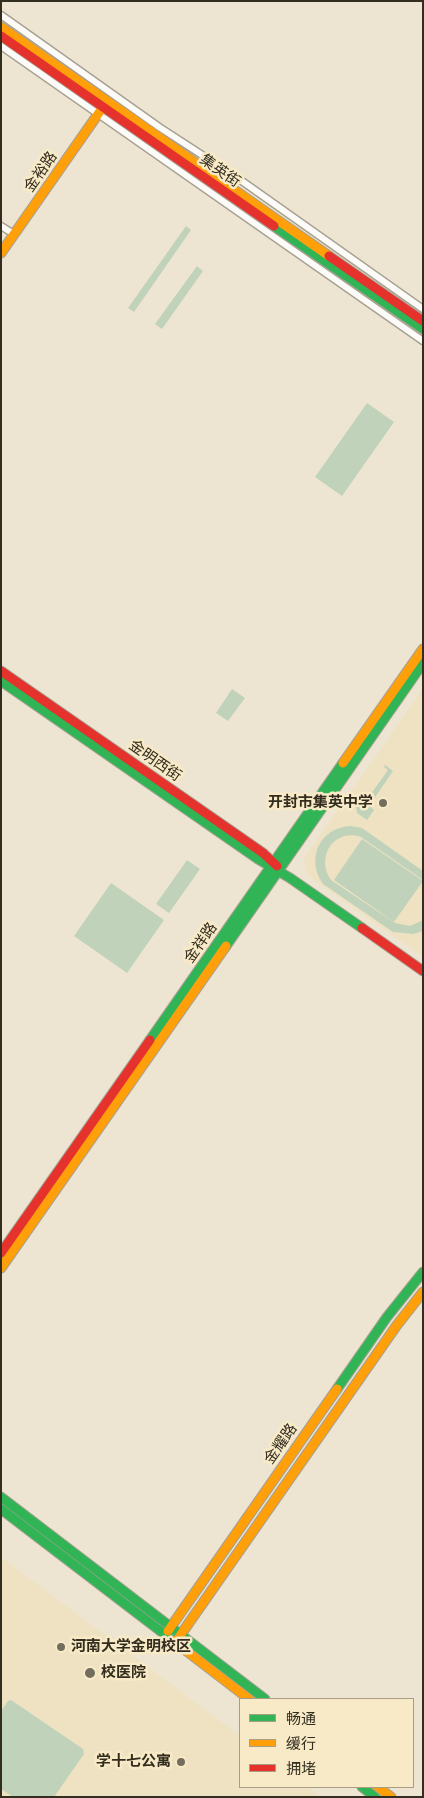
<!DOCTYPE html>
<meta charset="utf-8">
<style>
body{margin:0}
#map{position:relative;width:424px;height:1798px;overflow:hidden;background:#ede5d2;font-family:"Noto Serif","Noto Sans SC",serif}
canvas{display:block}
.frame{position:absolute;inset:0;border:2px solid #322d1f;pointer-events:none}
.legend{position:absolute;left:239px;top:1698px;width:175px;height:90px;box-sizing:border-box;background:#f8eac7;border:1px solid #a99e84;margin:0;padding:6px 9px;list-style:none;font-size:15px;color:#322d1f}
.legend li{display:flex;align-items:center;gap:10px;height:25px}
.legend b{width:25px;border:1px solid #a99e84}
</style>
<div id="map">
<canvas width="424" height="1798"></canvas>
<div class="frame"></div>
<ul class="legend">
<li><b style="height:6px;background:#30b455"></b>畅通</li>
<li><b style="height:6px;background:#ff9f0a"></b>缓行</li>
<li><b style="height:6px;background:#e5322d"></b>拥堵</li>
</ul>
</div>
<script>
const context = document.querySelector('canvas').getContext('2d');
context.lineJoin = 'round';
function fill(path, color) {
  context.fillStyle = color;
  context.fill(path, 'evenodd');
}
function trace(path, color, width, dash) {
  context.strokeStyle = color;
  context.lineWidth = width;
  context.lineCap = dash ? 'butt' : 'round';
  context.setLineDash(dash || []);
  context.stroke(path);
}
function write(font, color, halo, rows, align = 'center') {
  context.font = font + ' "Noto Serif","Noto Sans SC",serif';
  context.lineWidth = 5;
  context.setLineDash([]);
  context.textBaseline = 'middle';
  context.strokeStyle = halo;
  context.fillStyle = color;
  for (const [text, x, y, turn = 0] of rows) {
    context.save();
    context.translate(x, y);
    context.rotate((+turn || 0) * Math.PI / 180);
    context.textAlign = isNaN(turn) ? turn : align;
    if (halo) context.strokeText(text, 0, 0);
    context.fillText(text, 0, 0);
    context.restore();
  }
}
fill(new Path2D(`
 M423 689V957L307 875 304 858Z
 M1 1557 240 1736V1787H307L321 1797H1Z`), '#eee2c2');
fill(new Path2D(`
 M186 226 191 230 134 312 128 308Z
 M197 266 203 271 162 329 155 324Z
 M367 403 394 422 342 496 315 477Z
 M232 689 245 698 228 721 216 713Z
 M385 765 393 771 369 806 374 810 367 820 357 813 356 805 358 802 363 805 388 770 384 767Z
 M351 826 362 828 423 871V880L361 837C334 828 315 857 331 880L395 923 410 926 423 920V931L413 934 393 932 323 884C305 859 320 827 351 826Z
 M362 839 423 881 394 922 334 880Z
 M187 860 200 869 169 913 156 904Z
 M111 883 164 920 127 973 74 936Z
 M11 1700 83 1749 84 1754 54 1797H13L1 1789V1711L8 1701Z`), '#c0d3ba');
const street = new Path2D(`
 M1 15 159 127 239 179 423 309
 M1 46 423 341
 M1 226 14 234`);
const fast = new Path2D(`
 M274 226 423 329
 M1 681 258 859 290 878 362 928
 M226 946 423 663
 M150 1040 343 763
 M337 1389 387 1317 423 1272
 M1 1497 265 1699
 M1 1509 176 1643
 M362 1787 375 1797`);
const slow = new Path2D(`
 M1 27 329 256
 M1 253 103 107
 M343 763 423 649
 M1 1268 226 946
 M168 1631 337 1389
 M177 1640 397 1325 423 1292
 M176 1643 249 1699
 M378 1787 391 1797`);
const jam = new Path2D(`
 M1 36 274 226
 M329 256 423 321
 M1 671 263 853 277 866
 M362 928 423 971
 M1 1253 150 1040`);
trace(street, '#a7a192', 9);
trace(fast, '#a7a192', 11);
trace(slow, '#a7a192', 11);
trace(jam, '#a7a192', 11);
trace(street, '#fcfbf8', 6);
trace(fast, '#30b455', 9);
trace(slow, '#ff9f0a', 9);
trace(jam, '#e5322d', 9);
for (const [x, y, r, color] of [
 [383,803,5,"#736d5e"],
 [61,1647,5,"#736d5e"],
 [90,1673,6,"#736d5e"],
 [181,1762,5,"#736d5e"]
]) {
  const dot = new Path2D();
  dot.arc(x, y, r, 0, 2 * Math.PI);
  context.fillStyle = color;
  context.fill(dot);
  trace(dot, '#f8eac7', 2);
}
write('15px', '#322d1f', '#f8eac7', [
 ["集英街",220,171,35],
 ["金裕路",41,172,-55],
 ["金明西街",155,761,35],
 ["金祥路",201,943,-55],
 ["金耀路",281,1444,-55]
]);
write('bold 15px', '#322d1f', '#f8eac7', [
 ["开封市集英中学",373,803],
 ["河南大学金明校区",71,1647,"left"],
 ["校医院",101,1673,"left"],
 ["学十七公寓",171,1762]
], 'right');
</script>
